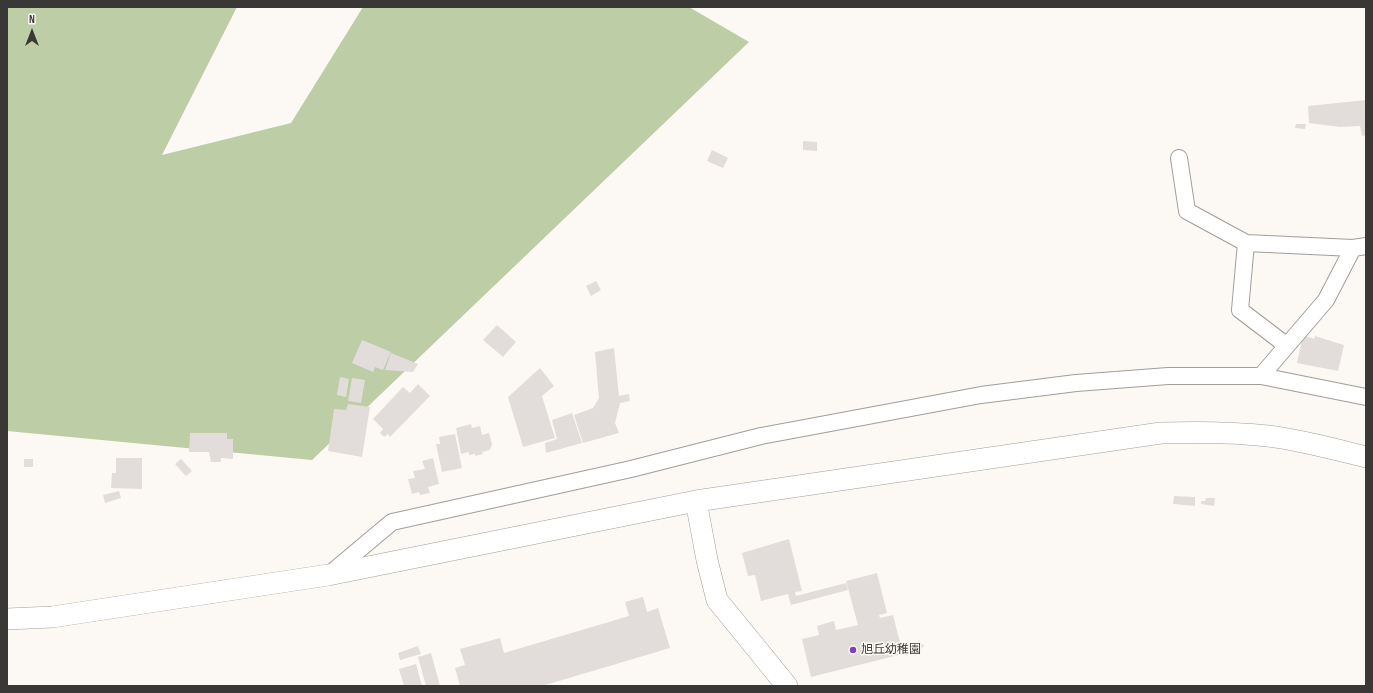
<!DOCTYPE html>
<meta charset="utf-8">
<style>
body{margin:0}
#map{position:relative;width:1373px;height:693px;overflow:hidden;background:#fcf9f5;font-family:"Sofia Sans Condensed",sans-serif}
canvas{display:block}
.frame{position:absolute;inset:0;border:8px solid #393837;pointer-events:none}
.north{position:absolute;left:12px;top:12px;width:40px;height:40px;-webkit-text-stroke:3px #fcf9f5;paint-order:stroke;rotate:0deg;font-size:11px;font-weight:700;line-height:16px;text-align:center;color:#393837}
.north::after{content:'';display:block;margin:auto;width:14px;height:18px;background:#393837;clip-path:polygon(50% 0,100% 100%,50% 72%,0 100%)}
</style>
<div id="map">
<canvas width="1373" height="693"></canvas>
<div class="frame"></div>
<div class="north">N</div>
</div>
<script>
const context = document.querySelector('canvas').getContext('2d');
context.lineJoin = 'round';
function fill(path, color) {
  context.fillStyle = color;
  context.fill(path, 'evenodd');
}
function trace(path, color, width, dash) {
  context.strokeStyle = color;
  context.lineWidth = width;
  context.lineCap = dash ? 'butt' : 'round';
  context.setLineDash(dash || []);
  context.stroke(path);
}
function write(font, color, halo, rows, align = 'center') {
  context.font = font + ' "Sofia Sans Condensed","Noto Sans JP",sans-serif';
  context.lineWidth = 3;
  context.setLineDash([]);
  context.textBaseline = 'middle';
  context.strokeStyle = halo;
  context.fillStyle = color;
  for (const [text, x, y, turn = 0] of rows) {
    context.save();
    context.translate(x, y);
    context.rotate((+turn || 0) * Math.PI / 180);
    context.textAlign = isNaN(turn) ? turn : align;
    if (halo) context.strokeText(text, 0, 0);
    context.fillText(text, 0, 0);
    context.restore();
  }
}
fill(new Path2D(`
 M7 7H237L162 155 291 123 363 7H689L749 42 312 460 7 431Z`), '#bdcda6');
fill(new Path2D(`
 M1366 100V135L1362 136 1360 126 1340 127 1309 123 1308 106Z
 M1296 124H1306L1305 129 1295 128Z
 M803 141 817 142V151L803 150Z
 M712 150 728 158 723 168 707 161Z
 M596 281 601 290 591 296 586 286Z
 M497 325 516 342 503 357 483 340Z
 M1303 335 1314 339 1315 336 1344 345 1338 371 1297 363Z
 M362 340 391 352 383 370 375 367 373 372 352 363Z
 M614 348 619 396 629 394 630 401 620 403 615 423 619 433 583 443 574 415 593 408 599 398 595 352Z
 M391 353 418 364 413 372 385 370Z
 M540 368 554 386 542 396 555 438 523 447 508 397Z
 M340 377 349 379 346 397 337 395Z
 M352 378 365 380 361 403 348 401Z
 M418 384 430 396 390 437 388 434 384 437 380 433 383 429 373 419 403 387 410 393Z
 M348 404 370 407 362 457 328 451 334 409 346 410Z
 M572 413 582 443 546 453 545 443 557 439 552 420Z
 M471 424 472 428 480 426 482 435 489 433 492 444 490 450 482 452 483 454 475 456V454L469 455V452L461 454 456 428Z
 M190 433H227V439H233V459L221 458V462H211L209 452H189Z
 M455 434 462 468 442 472 436 444H440L439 437Z
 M116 458H142V489L111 488 112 473H116Z
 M433 458 439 484 428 487 430 493 420 495 419 492 412 494 408 479 415 478 413 471 425 469 422 461Z
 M24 459H33V467H24Z
 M181 459 192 471 186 476 175 464Z
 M119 491 121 498 105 503 103 495Z
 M1174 496 1195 497V506L1173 504Z
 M1206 498H1215L1214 506 1201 504V501H1205Z
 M789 539 802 591 795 592 796 596 846 583 848 590 791 605 788 594 761 601 755 575 748 576 742 553Z
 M877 573 887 613 879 615 880 618 893 615 903 654 811 677 802 639 819 635 817 626 834 621 836 630 858 625 846 581Z
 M643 597 647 612 658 608 670 648 542 686H460L455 668 465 665 460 649 500 638 504 653 629 616 625 602Z
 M919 640 924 646 919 651 913 645Z
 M418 646 421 654 400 660 398 653Z
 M431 653 440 686H426L418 657Z
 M416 664 422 686H404L399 669Z`), '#e2dddb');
const minor = new Path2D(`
 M1179 158 1187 211 1246 243 1353 248
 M1246 243 1240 310 1286 345
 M1261 376 1366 397
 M330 574 392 522 631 469 761 436 981 395 1076 383 1168 376H1261L1326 300 1353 248 1366 246`);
const tertiary = new Path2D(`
 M696 501 707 560 717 600 787 686
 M7 619 52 617 328 575 696 501 1161 433C1197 432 1232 432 1268 436 1301 440 1334 449 1366 457`);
trace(minor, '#a19e9a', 18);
trace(tertiary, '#a19e9a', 22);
trace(minor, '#fff', 16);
trace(tertiary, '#fff', 21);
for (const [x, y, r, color] of [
 [853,650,4,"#7e41b7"]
]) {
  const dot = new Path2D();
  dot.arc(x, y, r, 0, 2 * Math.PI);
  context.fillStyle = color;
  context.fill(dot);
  trace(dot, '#fcf9f5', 1.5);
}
write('12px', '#393837', '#fcf9f5', [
 ["旭丘幼稚園",861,650]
], 'left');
</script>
